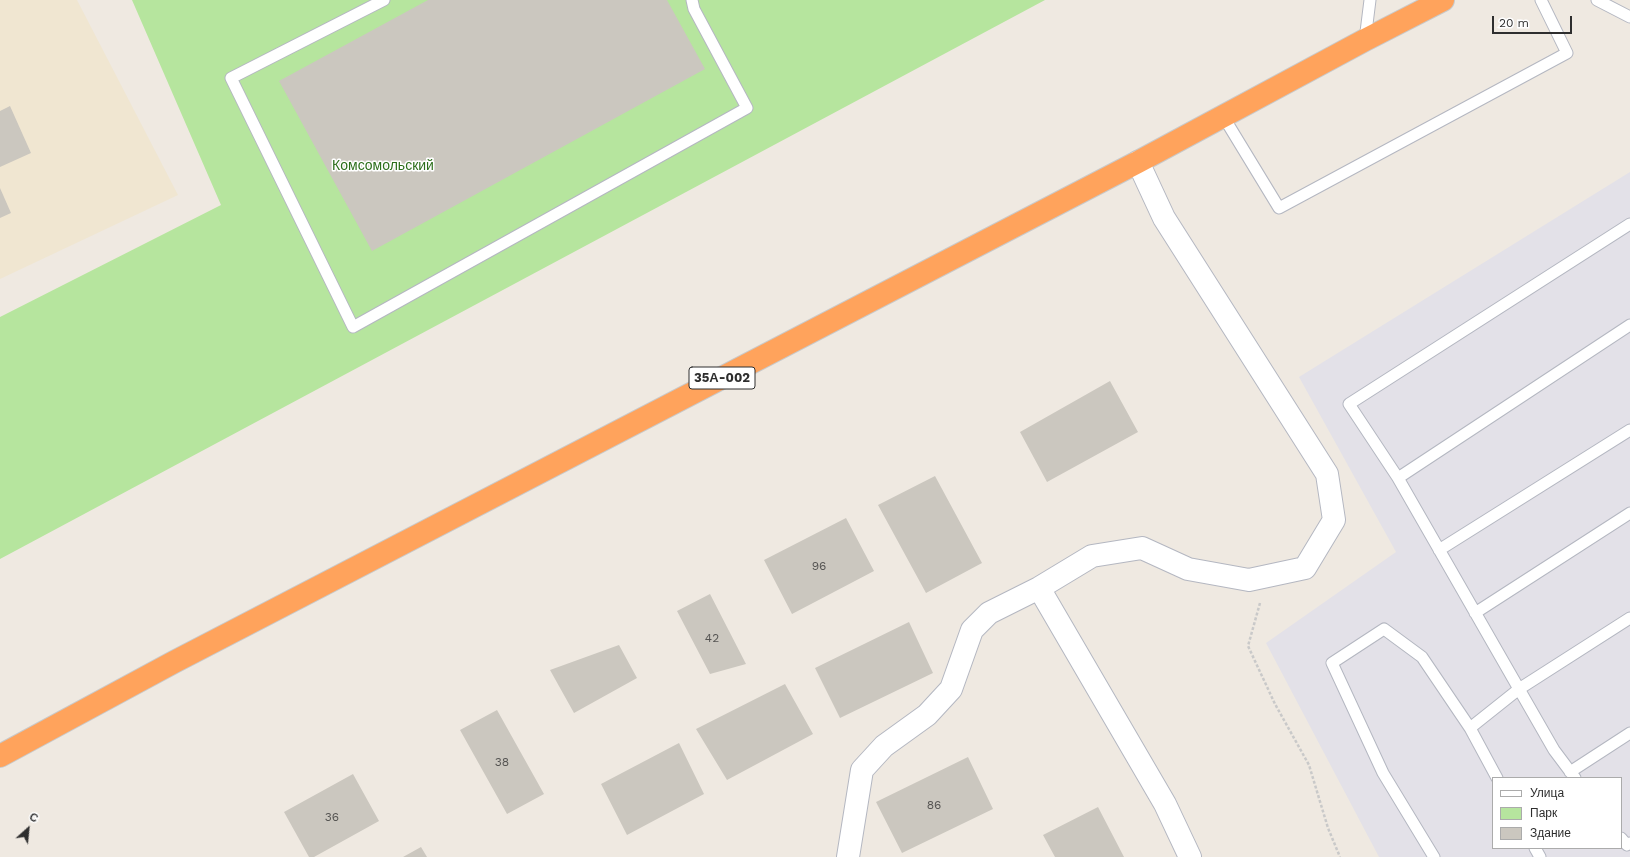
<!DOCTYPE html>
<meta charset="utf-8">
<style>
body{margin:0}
#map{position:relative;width:1630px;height:857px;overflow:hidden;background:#efe9e1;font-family:"Work Sans",sans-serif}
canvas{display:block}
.legend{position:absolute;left:1492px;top:777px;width:130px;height:72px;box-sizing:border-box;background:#fff;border:1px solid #ababab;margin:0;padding:5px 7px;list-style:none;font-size:12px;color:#2e2e2e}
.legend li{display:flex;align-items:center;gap:8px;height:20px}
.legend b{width:20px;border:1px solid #ababab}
.north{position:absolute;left:8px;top:809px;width:40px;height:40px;-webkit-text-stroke:3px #fff;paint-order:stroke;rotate:27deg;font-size:11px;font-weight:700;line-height:16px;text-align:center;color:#2e2e2e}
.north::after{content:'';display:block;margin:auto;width:14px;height:18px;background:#2e2e2e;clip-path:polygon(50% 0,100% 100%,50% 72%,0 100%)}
.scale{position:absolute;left:1492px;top:16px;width:80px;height:18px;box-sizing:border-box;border:2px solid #2e2e2e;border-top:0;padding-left:5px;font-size:12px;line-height:14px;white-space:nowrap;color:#2e2e2e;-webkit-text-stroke:3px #fff;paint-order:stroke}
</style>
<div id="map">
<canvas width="1630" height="857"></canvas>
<ul class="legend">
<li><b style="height:5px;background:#fff"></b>Улица</li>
<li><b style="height:11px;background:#b6e59e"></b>Парк</li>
<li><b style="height:11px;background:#cbc7bf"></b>Здание</li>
</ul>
<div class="north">С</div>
<div class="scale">20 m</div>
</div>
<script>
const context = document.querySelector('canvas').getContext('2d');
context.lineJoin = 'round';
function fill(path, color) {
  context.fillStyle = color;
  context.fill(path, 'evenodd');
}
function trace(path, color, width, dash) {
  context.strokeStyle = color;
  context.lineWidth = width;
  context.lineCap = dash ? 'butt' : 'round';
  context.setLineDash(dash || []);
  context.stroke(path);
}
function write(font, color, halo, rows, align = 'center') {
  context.font = font + ' "Work Sans",sans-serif';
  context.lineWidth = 3;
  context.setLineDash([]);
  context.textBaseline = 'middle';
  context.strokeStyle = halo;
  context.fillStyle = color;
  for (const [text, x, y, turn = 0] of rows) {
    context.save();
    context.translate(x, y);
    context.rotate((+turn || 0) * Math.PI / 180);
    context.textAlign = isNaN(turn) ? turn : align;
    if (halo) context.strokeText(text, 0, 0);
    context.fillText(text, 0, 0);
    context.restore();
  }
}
fill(new Path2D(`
 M1630 172V857H1379L1266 643 1396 552 1299 377ZM1493 778H1621V848H1493Z`), '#e3e1e8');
fill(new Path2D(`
 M0 0H77L178 195 0 279Z`), '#f0e6d1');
fill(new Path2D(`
 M132 0H1045L0 559V317L221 205Z`), '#b6e59e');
fill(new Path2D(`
 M428 0H667L705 69 372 251 279 81Z
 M10 106 31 153 0 167V111Z
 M0 188 11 213 0 218Z
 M1110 381 1138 432 1047 482 1020 432Z
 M935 476 982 563 926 593 878 505Z
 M846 518 874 571 792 614 764 560Z
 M710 594 746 664 710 674 677 611Z
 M909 622 933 673 840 718 815 668Z
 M619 645 637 678 574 713 550 670Z
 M785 684 813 734 727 780 696 729Z
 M497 710 544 794 507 814 460 730Z
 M679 743 704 794 627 835 601 784Z
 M968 757 993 809 902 853 876 802Z
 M353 774 379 821 314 857H309L284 812Z
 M1098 807 1124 857H1055L1043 835Z
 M421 847 427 857H403Z`), '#cbc7bf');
const lane = new Path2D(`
 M384 0 231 78 353 327 747 108 694 9 692 0
 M1597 0 1630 17
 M1365 40 1370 0
 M1223 116 1279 208 1567 53 1541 0
 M1398 478 1630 325
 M1439 550 1630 430
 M1475 613 1630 513
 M1470 728 1519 689 1630 618
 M1570 772 1630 733
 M1575 778 1554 750 1398 478 1349 404 1630 224
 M1621 838 1627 845 1630 843
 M1535 848 1540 857
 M1434 857 1383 773 1332 663 1384 629 1422 657 1470 728 1497 778`);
const street = new Path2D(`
 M1039 588 1165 804 1190 857
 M848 857 862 770 884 746 927 715 951 689 972 630 989 613 1039 588 1092 556 1142 548 1188 569 1249 580 1305 568 1334 520 1327 474 1164 218 1138 162`);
const highway = new Path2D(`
 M0 756 174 662 1138 162 1365 40 1443 0`);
trace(lane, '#b4b7c1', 13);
trace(street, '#b4b7c1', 24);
trace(highway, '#c9c9c9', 24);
trace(new Path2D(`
 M1260 603 1248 646 1275 704 1309 765 1328 828 1340 857`), '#c9c9c9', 2.5, [3, 2]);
trace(lane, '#fff', 11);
trace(street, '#fff', 22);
trace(highway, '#ffa35c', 22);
write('12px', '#555452', null, [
 ["96",819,566],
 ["42",712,638],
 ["38",502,762],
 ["86",934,805],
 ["36",332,817]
]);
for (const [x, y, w] of [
 [722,378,66]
]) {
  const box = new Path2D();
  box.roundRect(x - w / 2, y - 11, w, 22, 3);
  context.fillStyle = '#fff';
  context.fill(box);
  trace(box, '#2e2e2e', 1);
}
write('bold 13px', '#2e2e2e', null, [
 ["35А-002",722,378]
]);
write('14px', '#2c6e1b', '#fff', [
 ["Комсомольский",383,166]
]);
</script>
